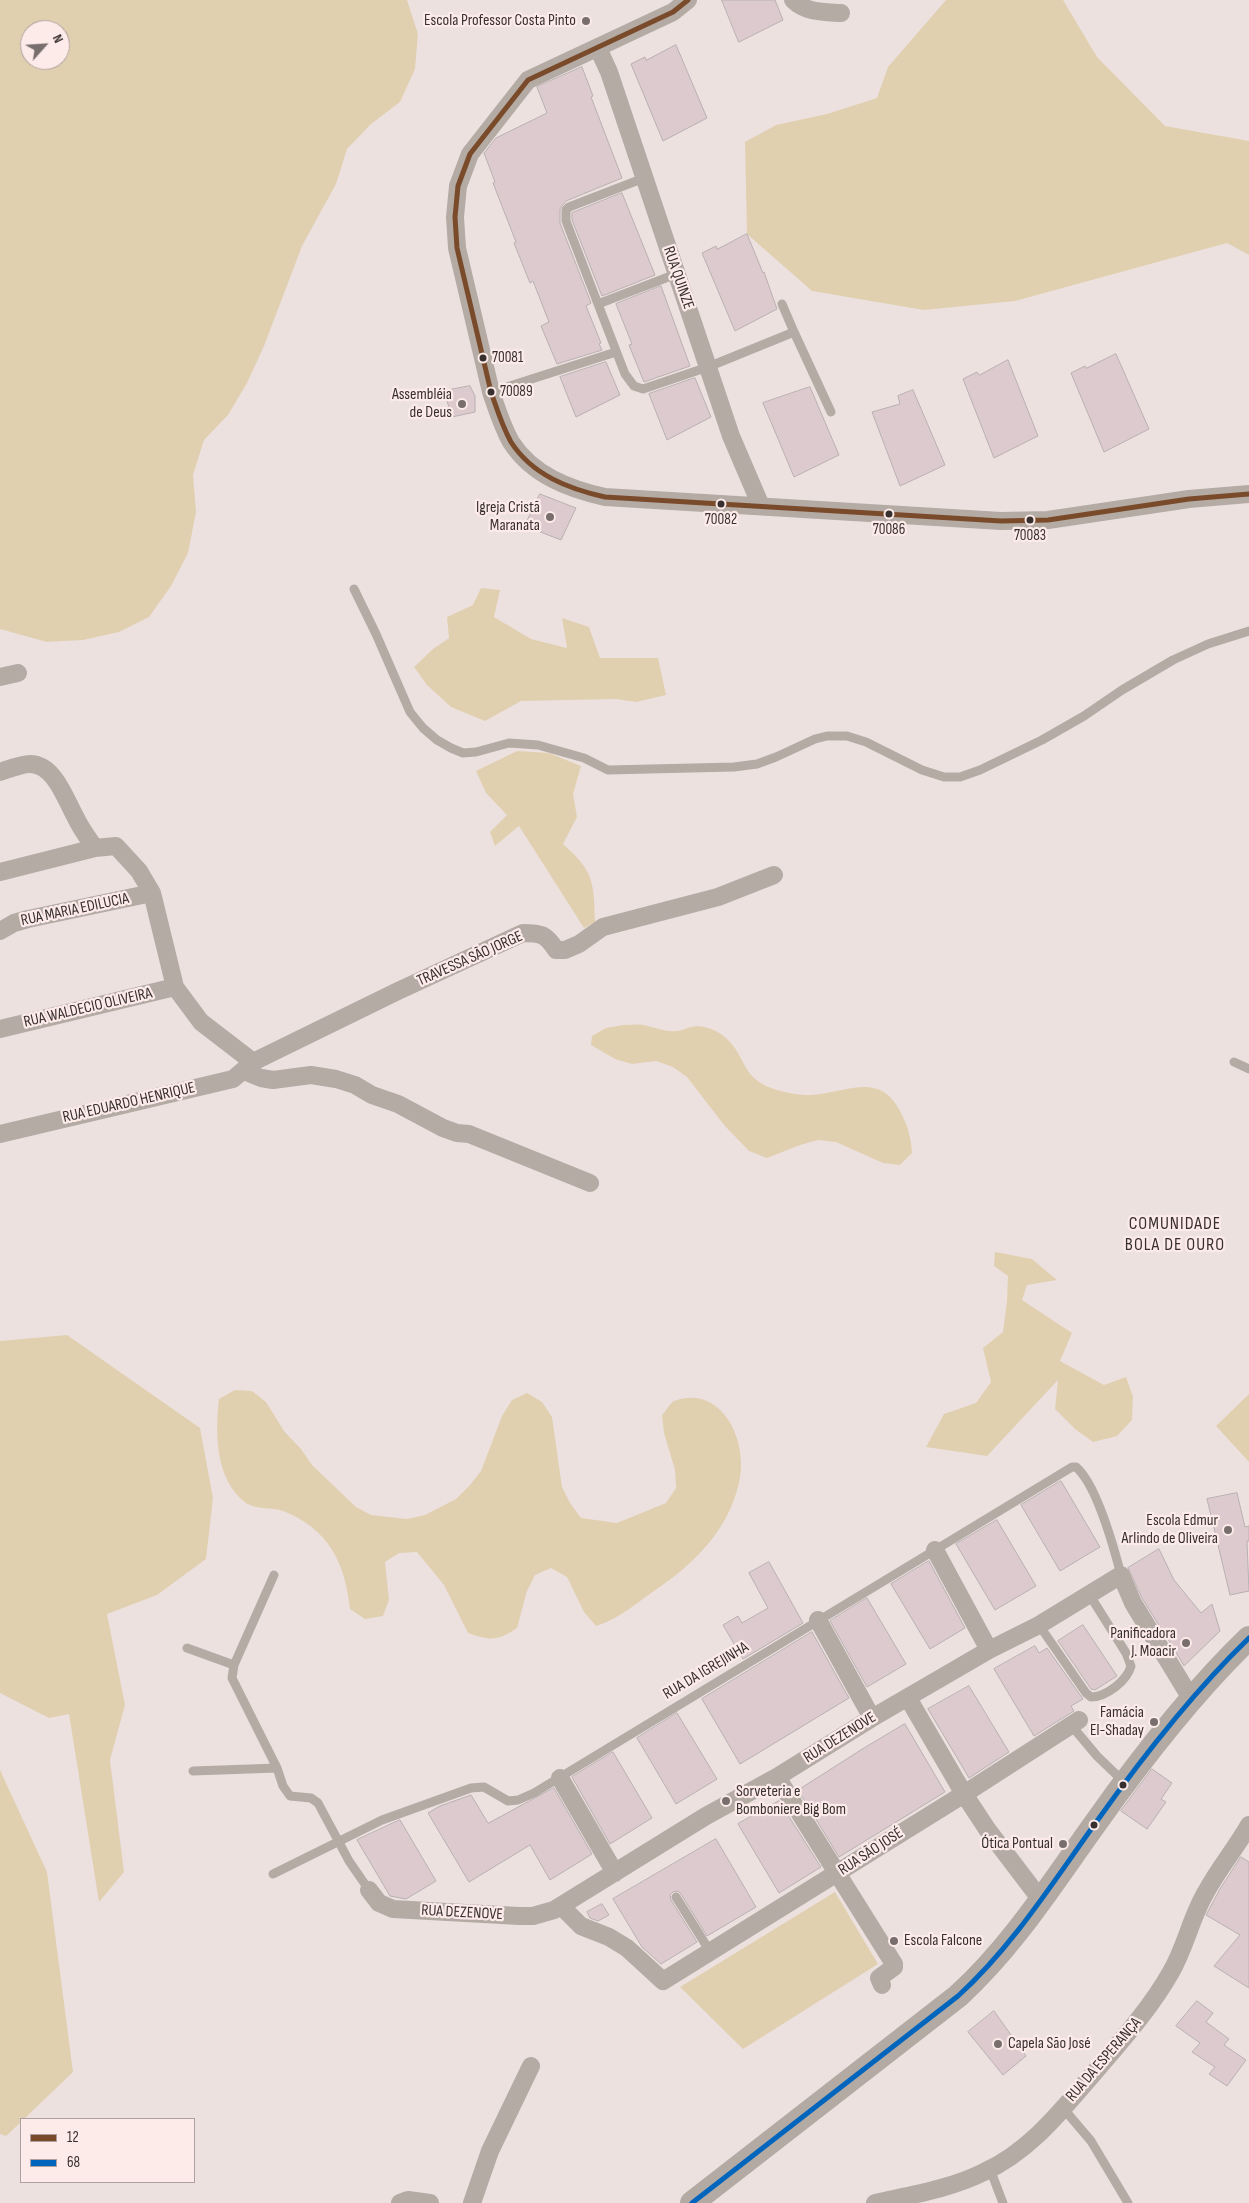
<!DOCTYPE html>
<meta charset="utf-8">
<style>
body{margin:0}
#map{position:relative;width:1249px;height:2203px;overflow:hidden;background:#ede1e0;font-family:"Sofia Sans Condensed",sans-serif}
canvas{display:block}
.legend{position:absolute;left:20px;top:2118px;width:175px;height:65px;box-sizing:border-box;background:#fcebe9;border:1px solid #aea09f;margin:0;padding:6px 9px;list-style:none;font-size:15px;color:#38302f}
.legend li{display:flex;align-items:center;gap:10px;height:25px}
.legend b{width:25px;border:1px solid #aea09f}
.north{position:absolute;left:20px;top:20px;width:50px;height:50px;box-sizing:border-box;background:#fcebe9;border:1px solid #aea09f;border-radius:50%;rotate:64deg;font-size:14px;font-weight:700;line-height:20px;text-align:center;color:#38302f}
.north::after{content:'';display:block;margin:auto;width:18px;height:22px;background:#776e6d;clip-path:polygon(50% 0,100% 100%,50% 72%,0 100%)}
</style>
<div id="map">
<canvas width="1249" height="2203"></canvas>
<ul class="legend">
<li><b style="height:6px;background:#7a4b2a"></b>12</li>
<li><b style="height:6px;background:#0065bd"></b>68</li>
</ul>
<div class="north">N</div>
</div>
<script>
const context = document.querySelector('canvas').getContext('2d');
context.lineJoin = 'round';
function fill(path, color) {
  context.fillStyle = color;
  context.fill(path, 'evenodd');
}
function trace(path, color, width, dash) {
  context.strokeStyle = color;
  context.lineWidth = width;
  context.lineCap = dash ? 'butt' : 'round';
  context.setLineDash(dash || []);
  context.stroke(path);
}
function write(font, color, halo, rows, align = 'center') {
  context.font = font + ' "Sofia Sans Condensed",sans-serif';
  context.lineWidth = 4.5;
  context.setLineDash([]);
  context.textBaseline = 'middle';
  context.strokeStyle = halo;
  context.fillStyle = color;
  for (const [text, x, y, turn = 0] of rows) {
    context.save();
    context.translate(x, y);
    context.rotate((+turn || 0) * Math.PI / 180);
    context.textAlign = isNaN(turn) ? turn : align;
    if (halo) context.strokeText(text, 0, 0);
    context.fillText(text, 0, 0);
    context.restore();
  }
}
fill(new Path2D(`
 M0 0H407L418 34 415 69 400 102 371 124 347 149 336 184 302 246 264 346 247 383 228 415 204 440 193 475 196 512 188 553 171 586 149 617 119 632 83 640 47 642 0 629ZM30 30H60V60H30Z
 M946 0H1063L1097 57 1165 126 1249 141V255L1227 243 1015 301 924 310 812 291 747 234 745 142 776 125 827 114 877 98 888 67Z
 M481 588 500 590 494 617 531 639 567 648 562 618 589 627 600 658H658L666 695 636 702 616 699 521 701 485 721 451 707 427 685 414 667 433 649 449 638 447 617 473 605Z
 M517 751 549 753 581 766 573 794 577 817 563 844C594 871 594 883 595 922L584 928 519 826 495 846 490 832 507 815 486 793 476 771Z
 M624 1025C630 1025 637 1024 643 1025 654 1027 665 1032 677 1031 681 1031 686 1028 691 1027 702 1024 718 1030 726 1038 748 1058 740 1079 777 1090 787 1093 800 1095 810 1095 844 1094 880 1069 901 1113 908 1127 911 1137 912 1153L900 1165 883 1163 836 1142 818 1140 800 1145 767 1158 749 1151 724 1125 687 1077 673 1067 656 1061 632 1064 615 1059 591 1045 592 1036 606 1028Z
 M995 1252 1032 1259 1057 1280 1027 1285 1022 1300 1072 1333 1060 1361 1104 1385 1126 1377 1133 1397 1132 1420 1117 1436 1093 1442 1075 1429 1055 1409 1058 1380 987 1456 926 1447 944 1414 976 1403 991 1382 983 1348 1003 1332 1007 1301 1008 1276 994 1266Z
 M67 1335 200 1428 213 1498 206 1559 157 1595 107 1614 125 1705 110 1760 124 1872 99 1902 69 1714 49 1718 0 1693V1341Z
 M235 1390 252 1391 266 1402 284 1431 301 1449 312 1465 356 1507 371 1515 407 1519 425 1515 456 1499 470 1485 481 1471 502 1416 512 1400 527 1393 542 1402 552 1417 562 1487 570 1503 581 1518 617 1523 666 1503 676 1488 675 1470 664 1433 662 1415C666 1411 670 1403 674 1401 680 1398 690 1397 697 1398 732 1404 747 1451 739 1483 728 1531 693 1565 654 1591 635 1604 619 1619 596 1626L584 1612 567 1577 551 1568 535 1575 527 1591 517 1628C498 1641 490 1641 468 1633L444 1585 417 1552 399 1553 385 1562 389 1600 383 1616 365 1619 350 1609C345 1563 329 1529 283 1511 271 1507 257 1510 246 1503 215 1480 215 1433 219 1399Z
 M1249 1394V1462L1216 1426Z
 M0 1770 47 1872 73 2072 24 2119H21V2122L6 2136 0 2134Z
 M835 1892 878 1964 743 2049 680 1987Z`), '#e0d0b0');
const building = new Path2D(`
 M722 0H775L783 20 739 42Z
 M676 45 707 118 663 141 631 64 645 57 646 60Z
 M582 67 593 96 591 97 622 178 566 201 560 209V223L591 303 586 306 601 343 599 344 602 350 557 364 541 326 549 322 533 281 530 283 514 243 516 242 493 183 495 182 484 153 496 138 547 113 537 87Z
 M622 193 655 275 602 296 572 220V213Z
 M747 234 763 273 764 272 777 309 735 331 702 253 716 246 717 249Z
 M661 286 690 366 644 382 629 345 632 344 616 304Z
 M1116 354 1149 429 1104 452 1071 373 1085 366 1086 368Z
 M1008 360 1038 436 994 458 963 379 977 372 979 375Z
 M606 362 620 395 576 417 560 377Z
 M695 378 711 417 667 440 649 394Z
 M470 386 475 396V412L452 417 444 391Z
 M810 387 839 455 794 477 763 403Z
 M913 390 945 465 900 486 872 412 900 404 898 396Z
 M540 494 576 508 561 540 525 526Z
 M1061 1481 1100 1547 1060 1571 1021 1505Z
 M1237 1493 1245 1527 1249 1526V1541H1247L1249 1591 1230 1595 1207 1499Z
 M997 1520 1036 1586 995 1610 956 1544Z
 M1159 1549 1174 1580 1201 1613 1212 1604 1220 1631 1184 1666 1168 1639 1169 1638 1163 1632 1142 1598 1128 1568Z
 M929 1561 965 1628 930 1649 891 1584Z
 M769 1562 803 1623 743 1659 723 1625 738 1616 742 1623 768 1608 749 1573Z
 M867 1598 906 1664 867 1687 830 1621Z
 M1083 1625 1117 1676 1095 1690 1091 1689 1058 1641Z
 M812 1632 849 1698 740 1764 702 1699Z
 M1035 1646 1039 1653 1047 1648 1083 1699 1071 1706 1074 1711 1034 1736 994 1669Z
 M969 1686 1009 1752 969 1778 928 1709Z
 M677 1713 717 1779 676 1804 637 1738Z
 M905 1724 945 1792 839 1857 798 1790 864 1748Z
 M613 1752 652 1818 610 1844 572 1777Z
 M1152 1769 1172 1783 1161 1799 1166 1802 1147 1829 1121 1811Z
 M554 1788 592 1854 550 1880 530 1845 469 1882 428 1813 440 1806 471 1795 488 1823Z
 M779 1801 821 1867 779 1893 738 1824Z
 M400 1820 436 1881 406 1899 390 1896 357 1840Z
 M716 1839 756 1907 707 1936 681 1894 678 1891 673 1892 670 1895 671 1900 697 1942 661 1964 642 1947 613 1899Z
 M1241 1857 1249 1862V1988L1214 1966 1240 1935 1206 1915 1220 1889Z
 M602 1904 609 1915 598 1921 590 1918 587 1912Z
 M1197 2001 1213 2013 1206 2022 1229 2039 1224 2045 1246 2060 1227 2086 1209 2074 1215 2067 1192 2052 1200 2043 1176 2026Z
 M994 2011 1026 2056 1003 2075 968 2032Z`);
fill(building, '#dccacf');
trace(building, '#b8b0b1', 1);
trace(new Path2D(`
 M676 274 598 304 625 374 634 386 643 389 708 367 794 332 782 304
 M598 304 566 221V210L569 207 644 178
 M794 332 831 412
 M491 392 616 352
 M354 589 376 634 410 712 423 728 437 740 451 748 463 753 476 752 509 743 538 745 584 758 608 770 734 767 757 764 776 757 815 739 827 736H847L866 742 922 770 944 777H960L980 770 1042 740 1084 716 1122 690 1173 660 1208 644 1249 631
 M1234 1062 1249 1069
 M274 1575 234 1665 232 1678 277 1768 283 1786 290 1796 311 1798 318 1803 349 1861 369 1890
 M1039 1625 1086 1693 1091 1697C1106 1697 1127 1681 1131 1666L1126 1653 1089 1594
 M187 1648 234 1665
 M1071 1725 1097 1756 1125 1783
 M193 1771 277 1768
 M273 1874 382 1820 471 1788 484 1787 508 1801 518 1800 534 1793 1072 1467H1076C1097 1485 1114 1548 1121 1575
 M676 1897 711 1953
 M1063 2108 1091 2141 1128 2203
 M990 2169 1003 2203`), '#b4aba5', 9);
trace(new Path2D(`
 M688 0 673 12 528 80 470 154 458 186 455 217 457 248 491 392C497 409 502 426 511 442 532 475 569 489 605 497L1001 521 1048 520 1189 499 1249 494
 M793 0C806 13 824 12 841 13
 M598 48 609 72 731 436 761 506
 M0 677 18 673
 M0 772C9 769 21 764 30 764 55 764 66 801 76 818 81 829 88 838 95 848
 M0 872 95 848 116 846 139 871 152 893 175 987 201 1022 253 1062
 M0 931 14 923 28 919 152 893
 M0 1029 175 987
 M244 1071 261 1078 273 1080 311 1075 336 1079 355 1085 372 1095 398 1104 443 1128 457 1133 469 1134 590 1183
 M0 1134 233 1079 253 1062 398 991 523 933C541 933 546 934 556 950H565L579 944 603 927 718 897 774 875
 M935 1550 989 1650
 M818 1620 872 1718
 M908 1698 964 1794 987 1829 1041 1900
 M777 1777 894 1964V1967L879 1978 882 1985
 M560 1778 615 1873
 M369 1890 379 1903 393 1909 519 1916H533L554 1910 706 1816 777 1777 872 1718 989 1650 1039 1625 1121 1575 1133 1603 1192 1700
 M561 1906 581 1926 609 1937 627 1948 663 1981 964 1794 1079 1720
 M400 2203 408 2200 430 2203
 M472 2203 490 2151 531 2066
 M875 2203C911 2195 950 2189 984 2172 1030 2151 1061 2111 1093 2074 1121 2041 1150 2009 1171 1972 1186 1946 1191 1917 1206 1892 1219 1868 1236 1848 1249 1825`), '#b4aba5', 18);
trace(new Path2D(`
 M692 2203 958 1996C1013 1946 1053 1882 1097 1821 1141 1759 1194 1691 1249 1638`), '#b4aaa4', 24);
trace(new Path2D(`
 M688 0 673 12 528 80 470 154 458 186 455 217 457 248 491 392C497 409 502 426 511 442 532 475 569 489 605 497L1001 521 1048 520 1189 499 1249 494`), '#7a4b2a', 5);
trace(new Path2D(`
 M692 2203 958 1996C1013 1946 1053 1882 1097 1821 1141 1759 1194 1691 1249 1638`), '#0065bd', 5);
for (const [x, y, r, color] of [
 [586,21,5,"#776e6d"],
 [483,358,4.5,"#38302f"],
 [491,392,4.5,"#38302f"],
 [462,404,5,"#776e6d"],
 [721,504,4.5,"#38302f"],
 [889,514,4.5,"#38302f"],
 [550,517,5,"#776e6d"],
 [1030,520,4.5,"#38302f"],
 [1228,1530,5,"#776e6d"],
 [1186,1643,5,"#776e6d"],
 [1154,1722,5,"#776e6d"],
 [1123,1785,4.5,"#38302f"],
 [726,1801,5,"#776e6d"],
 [1094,1825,4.5,"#38302f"],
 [1063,1844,5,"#776e6d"],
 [894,1941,5,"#776e6d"],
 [998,2044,5,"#776e6d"]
]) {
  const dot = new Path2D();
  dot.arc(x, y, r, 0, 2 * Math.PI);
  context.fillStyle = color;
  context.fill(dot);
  trace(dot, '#fcebe9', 2);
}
write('15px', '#38302f', '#fcebe9', [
 ["70081",492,358,"left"],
 ["70089",500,392,"left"],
 ["70082",721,520],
 ["70086",889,530],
 ["70083",1030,536]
]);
write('16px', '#38302f', '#fcebe9', [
 ["Escola Professor Costa Pinto",576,21],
 ["Assembléia",452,395],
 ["de Deus",452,413],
 ["Igreja Cristã",540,508],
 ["Maranata",540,526],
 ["Escola Edmur",1218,1521],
 ["Arlindo de Oliveira",1218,1539],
 ["Panificadora",1176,1634],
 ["J. Moacir",1176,1652],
 ["Famácia",1144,1713],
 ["El-Shaday",1144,1731],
 ["Sorveteria e",736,1792,"left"],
 ["Bomboniere Big Bom",736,1810,"left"],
 ["Ótica Pontual",1053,1844],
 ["Escola Falcone",904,1941,"left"],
 ["Capela São José",1008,2044,"left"]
], 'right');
write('16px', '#38302f', '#fcebe9', [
 ["RUA QUINZE",678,278,71],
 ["RUA MARIA EDILUCIA",75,910,-12],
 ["TRAVESSA SÃO JORGE",470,959,-24],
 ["RUA WALDECIO OLIVEIRA",88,1008,-13],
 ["RUA EDUARDO HENRIQUE",129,1103,-13],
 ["RUA DA IGREJINHA",706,1671,-31],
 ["RUA DEZENOVE",840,1738,-32],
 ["RUA SÃO JOSÉ",871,1852,-33],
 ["RUA DEZENOVE",462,1913,3],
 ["RUA DA ESPERANÇA",1104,2060,-49]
]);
context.letterSpacing = '1px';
write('18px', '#38302f', '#fcebe9', [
 ["COMUNIDADE",1175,1224],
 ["BOLA DE OURO",1175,1245]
]);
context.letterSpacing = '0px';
</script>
